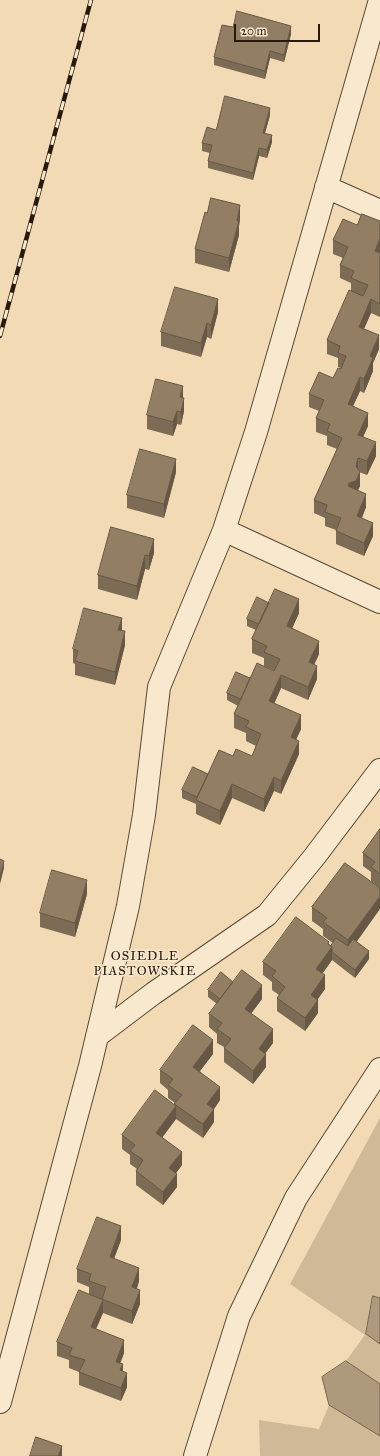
<!DOCTYPE html>
<style>
body{margin:0}
#map{position:relative;width:380px;height:1456px;overflow:hidden;background:#f2dbb4;font-family:"IM FELL Great Primer",serif}
canvas{display:block}
.scale{position:absolute;left:234px;top:24px;width:86px;height:18px;box-sizing:border-box;border:2px solid #27190c;border-top:0;padding-left:5px;font-size:12px;line-height:14px;white-space:nowrap;color:#27190c;-webkit-text-stroke:3px #f7e8ce;paint-order:stroke}
</style>
<div id="map">
<canvas width="380" height="1456"></canvas>
<div class="scale">20 m</div>
</div>
<script>
const context = document.querySelector('canvas').getContext('2d');
context.lineJoin = 'round';
function fill(path, color) {
  context.fillStyle = color;
  context.fill(path, 'evenodd');
}
function trace(path, color, width, dash) {
  context.strokeStyle = color;
  context.lineWidth = width;
  context.lineCap = dash ? 'butt' : 'round';
  context.setLineDash(dash || []);
  context.stroke(path);
}
function write(font, color, halo, rows, align = 'center') {
  context.font = font + ' "IM FELL Great Primer",serif';
  context.lineWidth = 3;
  context.setLineDash([]);
  context.textBaseline = 'middle';
  context.strokeStyle = halo;
  context.fillStyle = color;
  for (const [text, x, y, turn = 0] of rows) {
    context.save();
    context.translate(x, y);
    context.rotate((+turn || 0) * Math.PI / 180);
    context.textAlign = isNaN(turn) ? turn : align;
    if (halo) context.strokeText(text, 0, 0);
    context.fillText(text, 0, 0);
    context.restore();
  }
}
fill(new Path2D(`
 M380 1118V1456H260L259 1420 319 1429 329 1405 322 1377 346 1361 365 1335 290 1284Z`), '#cfba97');
const water = new Path2D(`
 M373 1296 380 1298V1344L366 1334Z
 M346 1361 380 1384V1436L329 1405 322 1377Z`);
fill(water, '#ad997b');
trace(water, '#77664f', 1);
const street = new Path2D(`
 M326 187 380 211
 M224 530 380 602
 M97 1036 154 993 267 915 315 856 380 770
 M0 1402 90 1066 128 906 144 815 159 687 224 530 256 432 380 0
 M195 1456 239 1316 296 1198 380 1069`);
trace(street, '#5a4a36', 24);
trace(street, '#f7e8ce', 22);
const rail = new Path2D(`
 M0 336 91 0`);
trace(rail, '#27190c', 4.5);
trace(rail, '#f7e8ce', 3, [9]);
fill(new Path2D(`
 M233 27 291 34 284 62 270 58 265 79 214 65V57Z
 M270 115 265 133 272 142 267 158 259 156 253 180 208 168V161L210 153 202 151V143L216 130Z
 M207 213 240 219 239 226V235L229 272 195 263V249Z
 M333 240 380 253V317L371 313 364 329 379 349 373 363V371L364 393 360 391 353 406 368 426 363 437 376 456 367 475 359 472 360 486 358 490 366 507 362 518 373 536 364 556 336 544V530L325 526V518L314 513V500L337 449 327 445V436L316 432V418L319 411 309 407V394L333 378 341 368 338 367V358L327 354V340L351 291V283L340 278V265L343 258 333 254Z
 M218 312 211 339 207 337 201 357 161 346V332Z
 M183 398 184 411 181 425 177 424 173 436 147 429V415Z
 M176 472 164 518 127 508V495Z
 M111 527 154 553 149 570 145 569 137 600 98 589V575Z
 M269 603 299 613 292 628 319 654 314 665 317 679 308 700 281 688 274 704 301 729 296 739 299 754 281 794 274 791 264 812 232 798 220 825 196 814V804L182 798V790L208 774 233 756H252L256 746 246 741V733L234 728V714L238 706 227 700V693L250 678 274 671H275L264 666V658L252 653V639L256 630 247 626V619Z
 M122 631 125 645 115 685 75 675V664L73 663V649Z
 M380 829V888L371 881V872L363 866V853Z
 M345 863 356 942 369 959 355 978 332 960 323 973 325 989 318 999V1013L305 1031 277 1011V998L279 995 272 990V982L263 975V962L329 944 331 946 333 943 323 936V929L312 921V907Z
 M87 894 75 937 40 927V913Z
 M233 982 262 999 251 1013 273 1043 265 1053 266 1067 253 1084 224 1062V1047L217 1043V1034L209 1027V1014L217 1004 208 997V990Z
 M213 1054 200 1071 220 1100 214 1109V1122L203 1138 176 1119 162 1137 182 1165 176 1173 177 1187 163 1205 136 1185V1171L137 1169 130 1164V1155L122 1149V1135L174 1104 175 1103 168 1098V1090L160 1083V1070Z
 M121 1240 114 1258 139 1281 137 1289 140 1304 132 1324 103 1313 96 1329 124 1353 120 1363 127 1387 121 1401 79 1385V1372L69 1368V1360L57 1356V1342L89 1294V1287L77 1282V1269Z`), '#7d6c55');
fill(new Path2D(`
 M291 26V34L284 62V55Z
 M270 51V58L265 79V71Z
 M270 108V115L263 140V133Z
 M272 135V142L267 158V150Z
 M259 148V156L253 180V173Z
 M240 205V219L239 226V235L229 272V258L237 221Z
 M380 238V252L375 265V251Z
 M218 299V312L211 339V325Z
 M371 299V313L359 340V327Z
 M207 323V337L201 357V343Z
 M379 335V349L373 363V371L364 393V379L370 356Z
 M360 377V391L348 417V404Z
 M183 386V399L180 397Z
 M184 398V411L181 425V412Z
 M177 411V424L173 436V422Z
 M368 413V426L358 448V435Z
 M376 442V456L367 475V461Z
 M358 458V471L356 466Z
 M176 459V472L164 518V504Z
 M360 472V486L356 494 348 486 349 483Z
 M366 494V507L357 530V516Z
 M373 523V536L364 556V543Z
 M154 539V553L149 570V556Z
 M145 555V569L137 600V586Z
 M299 599V613L287 640V626Z
 M122 618V632L118 630Z
 M125 631V645L115 685V672Z
 M319 641V654L309 676V662Z
 M317 666V679L308 700V687Z
 M281 675V688L269 715V701Z
 M301 715V729L291 751V737Z
 M299 741V754L281 794V781Z
 M274 777V791L264 812V799Z
 M232 784V798L220 825V811Z
 M4 861V868L0 884V876Z
 M87 880V894L75 937V923Z
 M380 896V909L348 954V940Z
 M332 947V960L316 982V969Z
 M369 951V959L355 978V970Z
 M325 975V989L311 1008V995Z
 M262 985V999L245 1022V1009Z
 M318 1000V1013L305 1031V1018Z
 M273 1029V1043L259 1062V1049Z
 M213 1040V1054L193 1080V1067Z
 M266 1054V1067L253 1084V1071Z
 M220 1087V1100L214 1109V1122L203 1138V1124L207 1104Z
 M176 1106V1119L156 1146V1133Z
 M182 1152V1165L169 1182V1168Z
 M177 1174V1187L163 1205V1192Z
 M121 1226V1240L110 1270V1257Z
 M139 1268V1281L132 1301V1287Z
 M140 1290V1304L132 1324V1311Z
 M103 1300V1313L91 1340V1327Z
 M124 1340V1353L116 1375V1362Z
 M123 1364V1378L120 1370Z
 M127 1373V1387L121 1401V1388Z
 M62 1446V1456H58Z`), '#665845');
const building = new Path2D(`
 M237 11 291 26 284 55 270 51 265 71 214 57 222 25 233 27Z
 M225 96 270 108 263 133 272 135 267 150 259 148 253 173 208 161 212 145 202 143 207 127 216 130Z
 M211 198 240 205 237 221H239L229 258 195 249 205 212 207 213Z
 M362 214 380 221V238L375 251 380 253V304L371 299 359 327 379 335 370 356 373 358 364 379 360 377 348 404 368 413 358 435 376 442 367 461 358 458 356 466 360 472 356 481 349 483 348 486 366 494 357 516 373 523 364 543 336 531 341 518 325 512 327 505 314 500 342 438 327 431 330 424 316 418 324 400 309 394 319 372 333 378 338 368 341 369 346 356 338 353 340 346 327 340 349 290 363 296 368 285 351 278 354 271 340 265 348 247 333 240 343 219 357 225Z
 M175 287 218 299 211 325 207 323 201 343 161 332Z
 M156 379 183 386 180 397 184 398 181 412 177 411 173 422 147 415Z
 M140 449 176 459 164 504 127 495Z
 M111 527 154 539 149 556 145 555 137 586 98 575Z
 M275 589 299 599 287 626 319 641 309 662 317 666 308 687 281 675 269 701 301 715 291 737 299 741 281 781 274 777 264 799 232 784 220 811 196 800 219 750 233 756 236 749 252 756 261 734 246 727 249 721 234 714 257 663 274 671 280 659 264 652 267 646 252 639Z
 M257 597 269 603 259 624 247 619Z
 M84 608 122 618 118 630 125 631 115 672 75 661 78 651 73 649Z
 M236 672 250 678 241 699 227 693Z
 M193 767 208 774 197 797 182 790Z
 M380 829V874L371 867 375 862 363 853Z
 M0 859 4 861 0 876Z
 M345 863 380 888V896L348 940 323 922 327 918 312 907Z
 M52 870 87 880 75 923 40 913Z
 M296 917 329 942 328 944 332 947 316 969 325 975 311 995 318 1000 305 1018 277 998 285 987 272 976 276 971 263 962Z
 M336 938 348 946 353 939 369 951 355 970 332 952V947L331 946Z
 M242 970 262 985 245 1009 273 1029 259 1049 266 1054 253 1071 224 1048 231 1039 217 1029 222 1023 209 1014Z
 M221 972 233 982 220 999 208 990Z
 M193 1025 213 1040 193 1067 220 1087 207 1104 214 1109 203 1124 174 1104 182 1095 168 1085 173 1079 160 1070Z
 M155 1090 176 1106 156 1133 182 1152 169 1168 177 1174 163 1192 136 1171 143 1160 130 1151 135 1145 122 1135Z
 M97 1217 121 1226 110 1257 139 1268 132 1287 140 1290 132 1311 102 1299 106 1287 89 1281 91 1274 77 1269Z
 M79 1290 103 1300 91 1327 124 1340 116 1362 123 1364 120 1370 127 1373 121 1388 79 1372 85 1360 69 1355 72 1348 57 1342Z
 M36 1437 62 1446 58 1456H30Z`);
fill(building, '#917e63');
trace(building, '#665845', 1);
context.letterSpacing = '1px';
write('13px', '#27190c', '#f7e8ce', [
 ["OSIEDLE",145,957],
 ["PIASTOWSKIE",145,972]
]);
context.letterSpacing = '0px';
</script>
